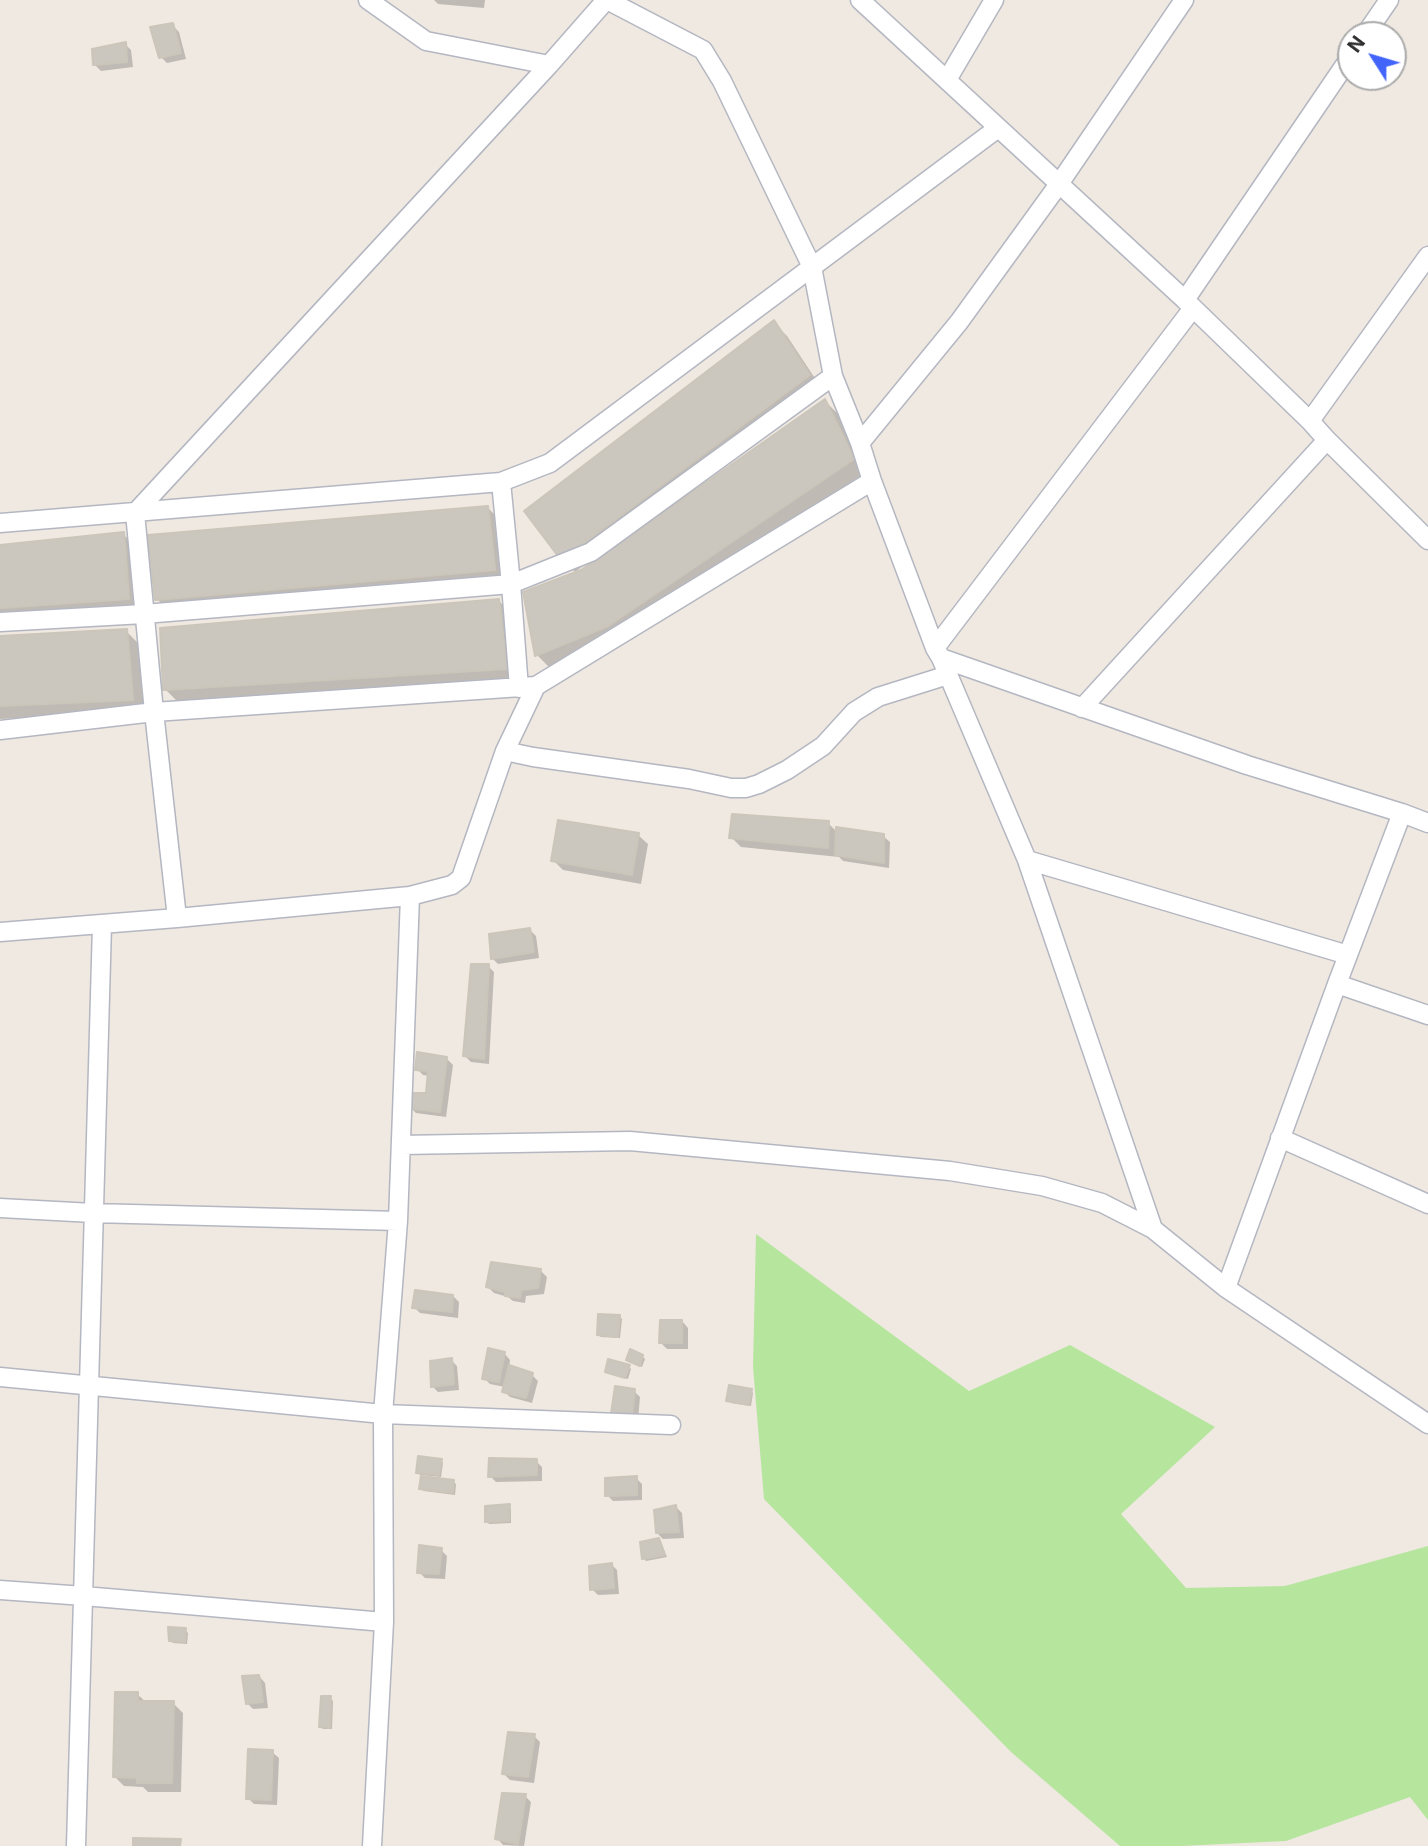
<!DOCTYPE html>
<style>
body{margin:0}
#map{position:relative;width:1428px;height:1846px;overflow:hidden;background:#efe9e1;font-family:Inter,sans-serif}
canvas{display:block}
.north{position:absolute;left:1337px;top:21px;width:70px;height:70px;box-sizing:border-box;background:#fff;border:2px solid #ababab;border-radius:50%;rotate:307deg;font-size:19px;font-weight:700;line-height:28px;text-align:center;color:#2e2e2e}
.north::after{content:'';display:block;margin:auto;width:24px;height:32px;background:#4264fb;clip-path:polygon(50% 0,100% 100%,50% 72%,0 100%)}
</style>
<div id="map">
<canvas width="1428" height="1846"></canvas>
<div class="north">N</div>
</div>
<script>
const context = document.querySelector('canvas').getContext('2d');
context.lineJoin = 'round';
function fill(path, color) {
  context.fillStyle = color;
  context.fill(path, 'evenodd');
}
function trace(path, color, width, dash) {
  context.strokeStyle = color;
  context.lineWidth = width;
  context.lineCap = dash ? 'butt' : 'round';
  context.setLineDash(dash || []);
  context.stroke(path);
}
fill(new Path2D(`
 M756 1234 969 1391 1070 1345 1215 1427 1121 1514 1186 1588 1285 1586 1428 1546V1820L1410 1797 1286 1841 1181 1846H1120L1011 1752 764 1499 753 1367Z`), '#b6e59e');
fill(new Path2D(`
 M434 0H485L484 8 438 4Z
 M172 25 179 32 186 59 167 63 161 57Z
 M125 44 131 50 133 67 101 71 95 65Z
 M774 323 787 336 822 389 575 572 562 559Z
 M825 401 838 414 866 472 621 638 550 668 537 655 525 593 582 572Z
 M488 508 501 521 508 582 170 612 157 599Z
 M123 534 136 547 141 611 0 622V547Z
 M499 601 512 614 519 682 178 702 165 689Z
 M126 631 139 644 146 712 0 719V637Z
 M828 823 837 832 883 836 890 842 889 868 843 861 839 857 741 847 731 837Z
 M638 835 648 844 641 884 563 870 553 860Z
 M530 930 536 936 539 958 498 964 492 958Z
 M488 966 494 972 489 1064 471 1062 465 1056Z
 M447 1059 453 1065 446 1117 416 1113 410 1107 428 1095 430 1076 423 1075 417 1069Z
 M541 1271 547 1277 544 1294 526 1296 525 1303 513 1301 508 1297 494 1293 488 1287Z
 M453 1296 459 1302 458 1318 420 1313 414 1307Z
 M620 1317 622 1319 620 1338 601 1337 598 1335Z
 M682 1321 688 1328V1349H667L661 1343Z
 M504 1353 510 1360 509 1367 532 1375 538 1381 532 1403 510 1397 504 1391 505 1387 490 1384 484 1378Z
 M642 1356 645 1359 642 1367 628 1360Z
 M451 1360 457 1366 459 1390 438 1392 432 1386Z
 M629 1367 631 1369 628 1379 610 1374 607 1372Z
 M634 1391 640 1397 638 1421 619 1419Z
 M751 1391 753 1393 751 1406 731 1403 728 1401Z
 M441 1461 443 1463 441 1477 420 1475 418 1473Z
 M536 1461 542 1467V1481L496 1482 490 1476Z
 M636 1478 642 1484V1500L613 1501 607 1495Z
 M453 1482 456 1484 455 1495 424 1491 421 1489Z
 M509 1506 511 1509V1523L489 1524 487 1521Z
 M676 1507 682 1513 684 1538 663 1539 657 1533Z
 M659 1540 661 1542 667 1557 646 1561 643 1558Z
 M441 1550 447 1556 445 1579 425 1578 419 1572Z
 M611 1564 617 1570 619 1594 598 1595 592 1589Z
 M185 1630 188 1633 187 1644 173 1643 170 1640Z
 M259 1676 265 1683 268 1708 253 1709 247 1703Z
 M137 1694 147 1703H173L183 1713 181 1792H148L143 1787 124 1786 115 1777Z
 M330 1698 333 1701 332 1729H323L321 1727Z
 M534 1736 540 1742 534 1783 510 1780 504 1774Z
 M272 1752 279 1758 277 1805 254 1804 248 1798Z
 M525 1796 531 1802 524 1846 503 1845 497 1838Z`), '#0003');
const building = new Path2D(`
 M173 23 181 53 159 58 150 27Z
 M126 42 127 62 93 65 92 49Z
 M774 320 810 375 561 560 524 511Z
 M825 399 854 459 608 626 535 656 523 592 581 570Z
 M488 506 495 570 155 600 148 535Z
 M124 532 129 599 0 608V545Z
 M499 599 507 669 163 690 160 628Z
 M127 629 133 700 0 706V636Z
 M732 814 829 821 828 848 729 838Z
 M558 820 639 833 632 875 551 861Z
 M836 827 884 834V863L835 855Z
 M530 928 534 952 491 959 489 934Z
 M471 964H489L484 1059 463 1056Z
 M417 1052 447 1057 440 1112 408 1108 410 1093H426L428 1071 415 1070Z
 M491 1262 541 1269 538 1288 521 1290 520 1298 505 1296V1292L486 1287Z
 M415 1290 453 1295 452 1312 412 1308Z
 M598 1314 620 1315 618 1337 597 1335Z
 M660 1320H682V1343H659Z
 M488 1348 505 1352 499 1382 482 1379Z
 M630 1349 643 1355 640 1366 626 1360Z
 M452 1358 454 1384 431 1387 430 1361Z
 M608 1359 630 1365 625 1378 605 1372Z
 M509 1365 533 1373 526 1398 502 1392Z
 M729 1385 752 1389 749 1405 726 1401Z
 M615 1386 635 1389 632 1416 611 1414Z
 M418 1456 442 1459 439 1475 416 1473Z
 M489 1458 537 1459V1475L488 1477Z
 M421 1476 454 1480 453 1493 419 1489Z
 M637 1476V1495L605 1496V1478Z
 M510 1504 509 1521 485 1522V1506Z
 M676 1505 679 1532 656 1533 654 1510Z
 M659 1538 665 1555 642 1559 640 1542Z
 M419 1545 442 1548 439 1574 417 1573Z
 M612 1563 614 1588 590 1590 589 1566Z
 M168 1627 186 1628 185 1642 169 1641Z
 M259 1675 263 1702 246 1704 242 1676Z
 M115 1692H138V1701H174L172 1783H137V1778L113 1777Z
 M321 1696H331L330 1728 319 1727Z
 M508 1732 535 1734 528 1777 502 1774Z
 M248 1749 273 1750 271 1800 246 1799Z
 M502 1793 526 1794 518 1844 495 1839Z
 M133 1838 181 1839 180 1846H133Z`);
fill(building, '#cbc7bf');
trace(building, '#cbc5ba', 2);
const street = new Path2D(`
 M368 0 426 41 549 65
 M607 0 703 50 722 81 812 267 833 376 860 443 872 481 935 648 941 658 1027 860 1153 1229 1226 1288 1428 1424
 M860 0 1185 300 1310 421 1327 440 1428 540
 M1365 35 1389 0
 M947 80 994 0
 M1185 300 1351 56
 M1310 421 1428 256
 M860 443 959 322 1059 184 1184 0
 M501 482 511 584 519 688
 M0 523 501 482 550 463 998 128
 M0 622 144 614 511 584 591 552 833 376
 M935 648 1193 308
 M941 658 1247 765 1402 813 1428 823
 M1082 708 1327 440
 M0 730 154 712 536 686 872 481
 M505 751 533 757 689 779 731 788H746L759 784 787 770 823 746 854 712 878 697 948 675
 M1027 860 1348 955
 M177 918 154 712 135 513 549 65 606 0
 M0 932 177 918 410 896
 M1337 984 1428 1015
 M1280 1138 1428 1204
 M401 1145 630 1141 950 1171 1042 1186 1102 1203 1153 1229
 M0 1208 93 1213 398 1221
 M1226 1288 1337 984 1402 813
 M0 1377 383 1414 671 1425
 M0 1590 84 1596 384 1622
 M76 1846 102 925
 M372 1846 384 1622 383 1414 398 1221 410 896 452 885 461 878 505 751 536 686`);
trace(street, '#b4b7c1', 21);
trace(street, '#fff', 18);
</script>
